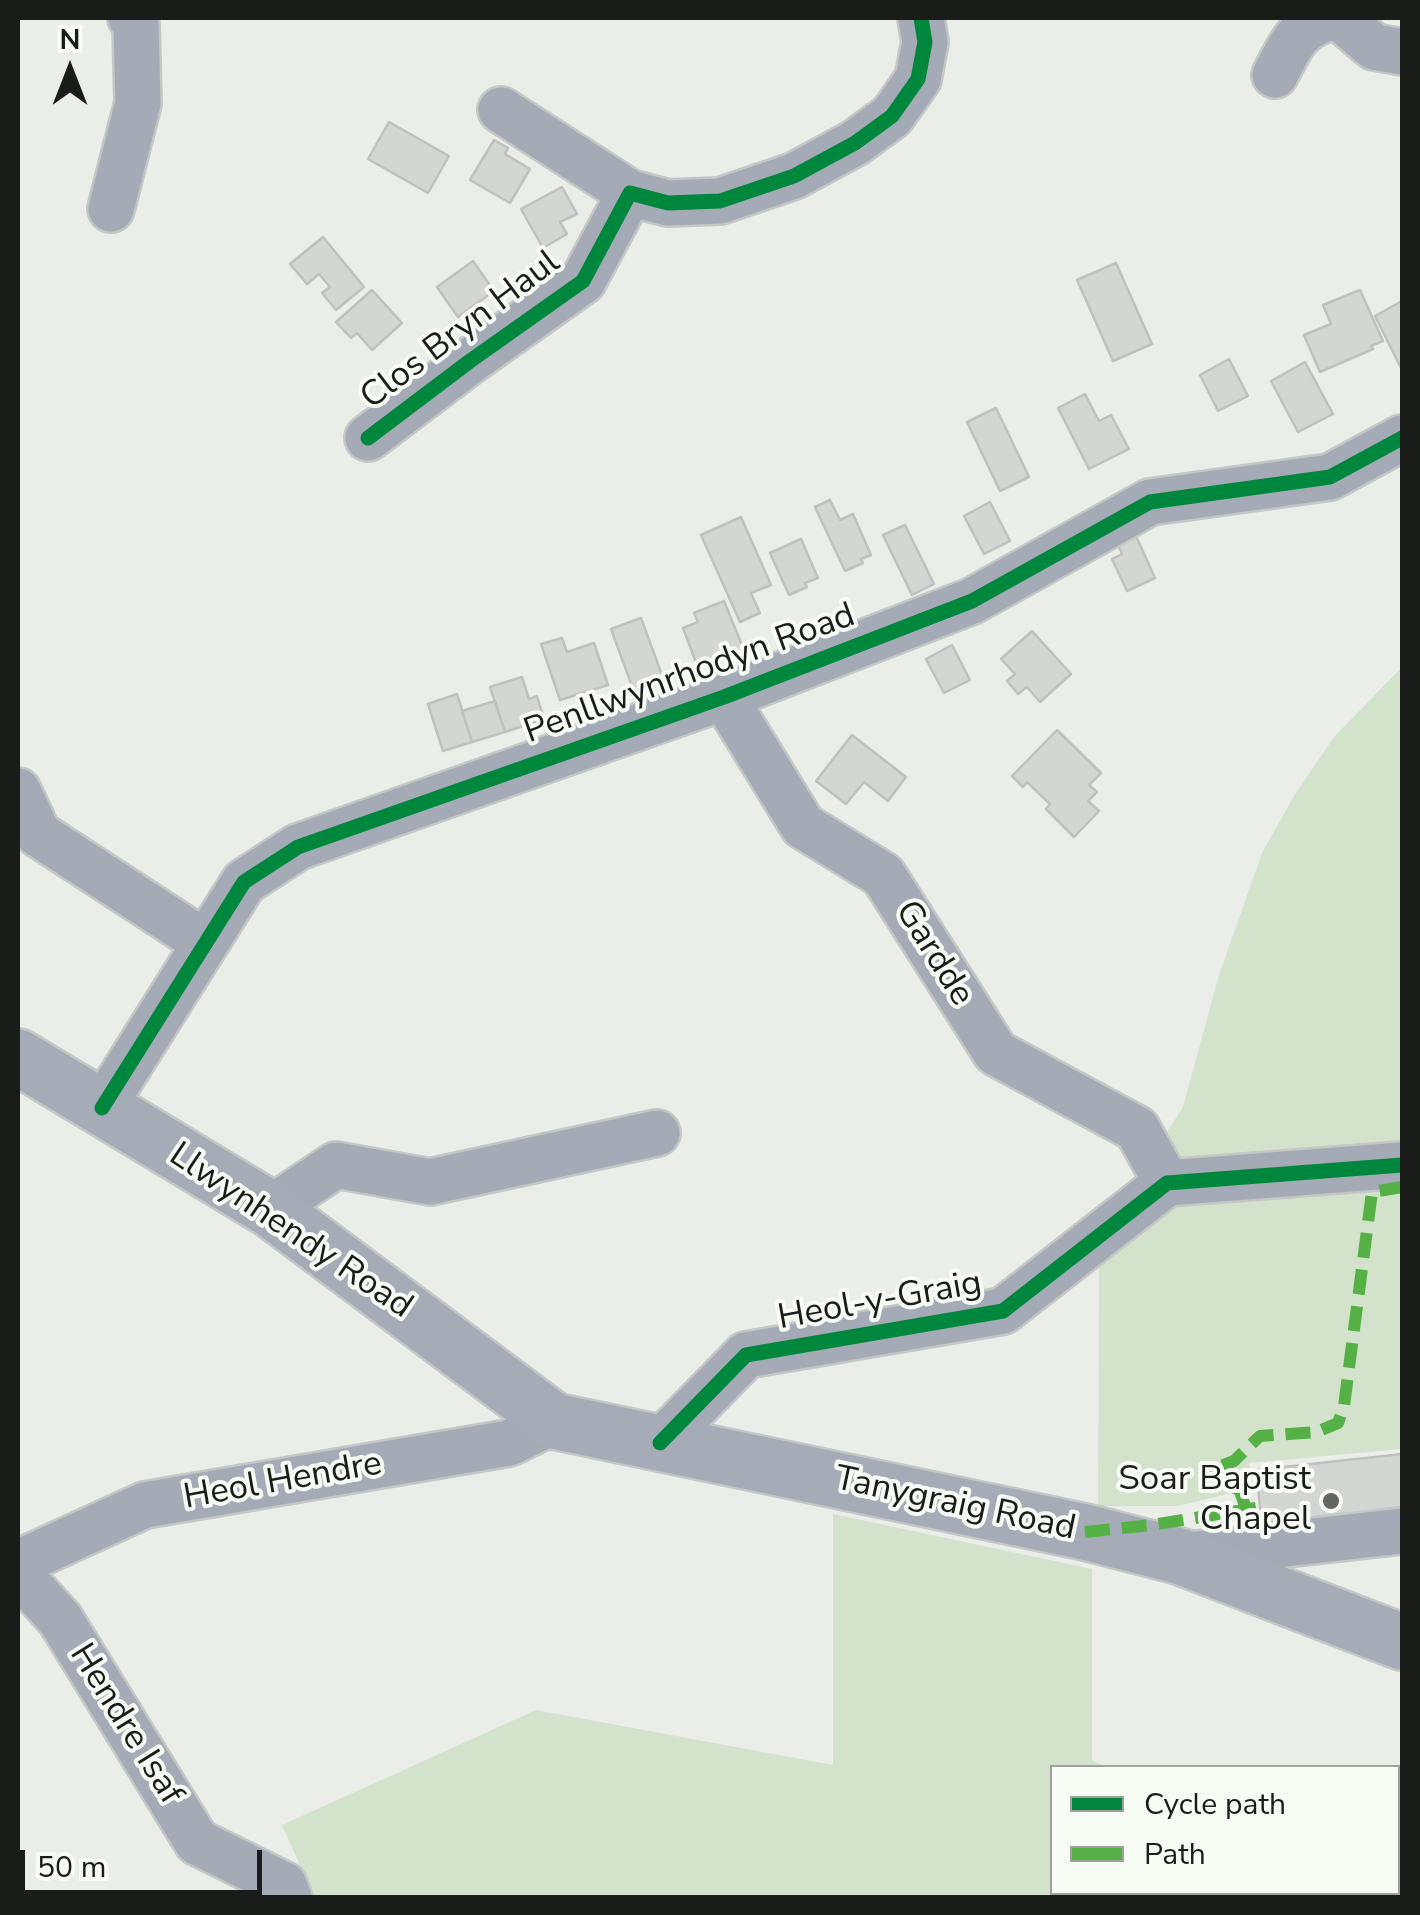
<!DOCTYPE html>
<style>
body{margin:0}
#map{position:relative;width:1420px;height:1915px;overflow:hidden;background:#ebede9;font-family:"Nunito Sans",sans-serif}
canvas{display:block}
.frame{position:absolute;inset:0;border:20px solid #1a1c19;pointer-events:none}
.legend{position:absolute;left:1050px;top:1765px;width:350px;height:130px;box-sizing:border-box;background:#f7fcf5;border:2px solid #9fa29d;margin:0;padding:12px 18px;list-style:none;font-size:30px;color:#1a1c19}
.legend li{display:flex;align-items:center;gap:20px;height:50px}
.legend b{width:50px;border:2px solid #9fa29d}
.north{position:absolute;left:20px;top:20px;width:100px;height:100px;-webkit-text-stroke:8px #f7fcf5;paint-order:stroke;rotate:0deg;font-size:28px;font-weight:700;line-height:40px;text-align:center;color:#1a1c19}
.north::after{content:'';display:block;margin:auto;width:35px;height:45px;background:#1a1c19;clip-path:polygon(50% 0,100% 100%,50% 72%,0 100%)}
.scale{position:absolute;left:20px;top:1850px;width:242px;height:45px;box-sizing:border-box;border:5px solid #1a1c19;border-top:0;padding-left:12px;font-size:30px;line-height:35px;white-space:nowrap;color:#1a1c19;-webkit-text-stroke:8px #f7fcf5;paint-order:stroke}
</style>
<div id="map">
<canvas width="1420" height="1915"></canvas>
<div class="frame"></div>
<ul class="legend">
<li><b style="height:12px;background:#00873e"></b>Cycle path</li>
<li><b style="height:12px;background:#55b145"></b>Path</li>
</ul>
<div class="north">N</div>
<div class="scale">50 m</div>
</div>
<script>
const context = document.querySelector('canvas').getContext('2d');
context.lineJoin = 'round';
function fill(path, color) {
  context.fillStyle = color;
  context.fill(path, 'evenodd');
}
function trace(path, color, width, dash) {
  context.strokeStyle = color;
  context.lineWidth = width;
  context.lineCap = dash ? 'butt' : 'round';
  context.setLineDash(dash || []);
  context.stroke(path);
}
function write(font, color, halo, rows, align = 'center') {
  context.font = font + ' "Nunito Sans",sans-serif';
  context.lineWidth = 8;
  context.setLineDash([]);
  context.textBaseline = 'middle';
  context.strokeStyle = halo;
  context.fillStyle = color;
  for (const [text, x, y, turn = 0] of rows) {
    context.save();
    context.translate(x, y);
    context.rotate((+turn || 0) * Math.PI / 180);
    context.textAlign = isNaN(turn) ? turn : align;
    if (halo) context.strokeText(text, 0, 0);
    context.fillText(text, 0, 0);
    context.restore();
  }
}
fill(new Path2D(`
 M1402 667V1150L1174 1169 1157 1148 1183 1107 1219 975 1262 853 1295 794 1334 737Z
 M1402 1179V1449L1249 1463 1252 1488 1178 1506H1098L1099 1264 1186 1200Z
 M833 1514 1092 1569V1761L1108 1767 1052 1768V1892H1398V1874L1402 1876V1897H314L282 1825 536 1710 833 1765Z`), '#d3e3cb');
const building = new Path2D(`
 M389 122 449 156 428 193 368 159Z
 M494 140 508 148 505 154 530 169 510 203 470 180Z
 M562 187 577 214 560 222 567 234 543 248 521 209Z
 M323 237 364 287 336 310 322 293 330 287 319 274 307 284 290 264Z
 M473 261 494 291 458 317 437 287Z
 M1116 263 1152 344 1113 361 1077 280Z
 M372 290 402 323 372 350 357 333 351 338 336 322Z
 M1360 290 1383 341 1371 346 1373 349 1320 372 1304 335 1331 324 1323 305Z
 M1402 301V370L1375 316Z
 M1229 359 1248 396 1218 411 1200 375Z
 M1305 362 1333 414 1298 432 1271 381Z
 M1085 394 1099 421 1111 415 1129 449 1089 469 1058 408Z
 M996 408 1029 477 1000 491 967 422Z
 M830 500 840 520 853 514 871 555 861 559 863 563 845 571 815 507Z
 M990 502 1010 541 984 554 964 516Z
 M741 517 771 585 751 593 760 613 740 622 701 535Z
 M905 525 934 584 912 595 883 535Z
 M1136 536 1155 578 1127 591 1112 559 1122 554 1118 545Z
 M801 539 818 578 805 583 807 587 789 595 770 553Z
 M724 601 744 650 698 668 683 628 698 622 694 613Z
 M641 618 663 678 633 689 611 629Z
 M1032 631 1071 674 1040 702 1027 687 1018 694 1007 681 1015 674 1001 659Z
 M562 638 567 652 594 643 608 685 560 700 541 644Z
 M952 645 970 680 944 693 926 659Z
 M522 677 529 699 537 696 544 719 505 732 490 687Z
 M457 694 472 742 443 751 428 704Z
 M495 701 505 732 472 742 462 711Z
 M1057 730 1101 773 1089 785 1097 792 1088 801 1099 811 1074 837 1046 809 1050 804 1027 782 1023 787 1012 776Z
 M852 735 906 777 888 801 864 782 846 804 816 781Z
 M1402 1454V1507L1375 1510 1377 1523 1263 1535 1256 1470Z`);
fill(building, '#d4d6d3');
trace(building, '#c0c1be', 2.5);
const minor = new Path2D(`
 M1340 18 1374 47 1402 52
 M1275 75C1290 47 1296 27 1329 18
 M501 110 630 193
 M111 209 138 103 136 24 131 18
 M368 438 470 361 583 281 630 193 668 203 720 201 794 176 855 143 892 116 918 79 925 42 921 18
 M724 697 803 826 883 875 996 1053 1137 1129 1167 1183
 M18 791 38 834 204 942
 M102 1108 244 882 298 847 724 697 972 601 1150 502 1330 477 1402 438
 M270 1209 336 1165 430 1182 657 1133
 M660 1443 746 1355 1003 1311 1167 1183 1402 1165
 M1179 1556 1402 1531
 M18 1563 145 1505 509 1443 554 1421
 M18 1573 60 1619 197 1842 284 1885 289 1898`);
const major = new Path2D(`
 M18 1057 270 1209 554 1421 1085 1532 1179 1556 1402 1642`);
trace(minor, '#c5c7c4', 50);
trace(major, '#c5c7c4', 60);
trace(minor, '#a4aab6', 45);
trace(major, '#a6acb7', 55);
trace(new Path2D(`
 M1246 1509 1240 1491 1207 1471 1234 1461 1260 1436 1317 1432 1338 1423 1344 1406 1372 1192 1402 1187
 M1085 1532 1152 1525 1256 1508`), '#55b145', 12, [25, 12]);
trace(new Path2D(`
 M368 438 470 361 583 281 630 193 668 203 720 201 794 176 855 143 892 116 918 79 925 42 921 18
 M102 1108 244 882 298 847 724 697 972 601 1150 502 1330 477 1402 438
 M660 1443 746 1355 1003 1311 1167 1183 1402 1165`), '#00873e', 15);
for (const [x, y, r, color] of [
 [1331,1501,10,"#636562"]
]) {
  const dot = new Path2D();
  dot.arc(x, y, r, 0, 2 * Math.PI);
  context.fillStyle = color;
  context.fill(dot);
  trace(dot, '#f7fcf5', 4);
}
write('35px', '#1a1c19', '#f7fcf5', [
 ["Clos Bryn Haul",461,331,-37],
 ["Penllwynrhodyn Road",690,675,-20],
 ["Gardde",933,954,58],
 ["Llwynhendy Road",290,1232,34],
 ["Heol-y-Graig",880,1302,-10],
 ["Heol Hendre",283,1482,-10],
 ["Tanygraig Road",955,1505,12],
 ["Hendre Isaf",125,1725,58]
]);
write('35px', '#1a1c19', '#f7fcf5', [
 ["Soar Baptist",1311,1481],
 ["Chapel",1311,1521]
], 'right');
</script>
